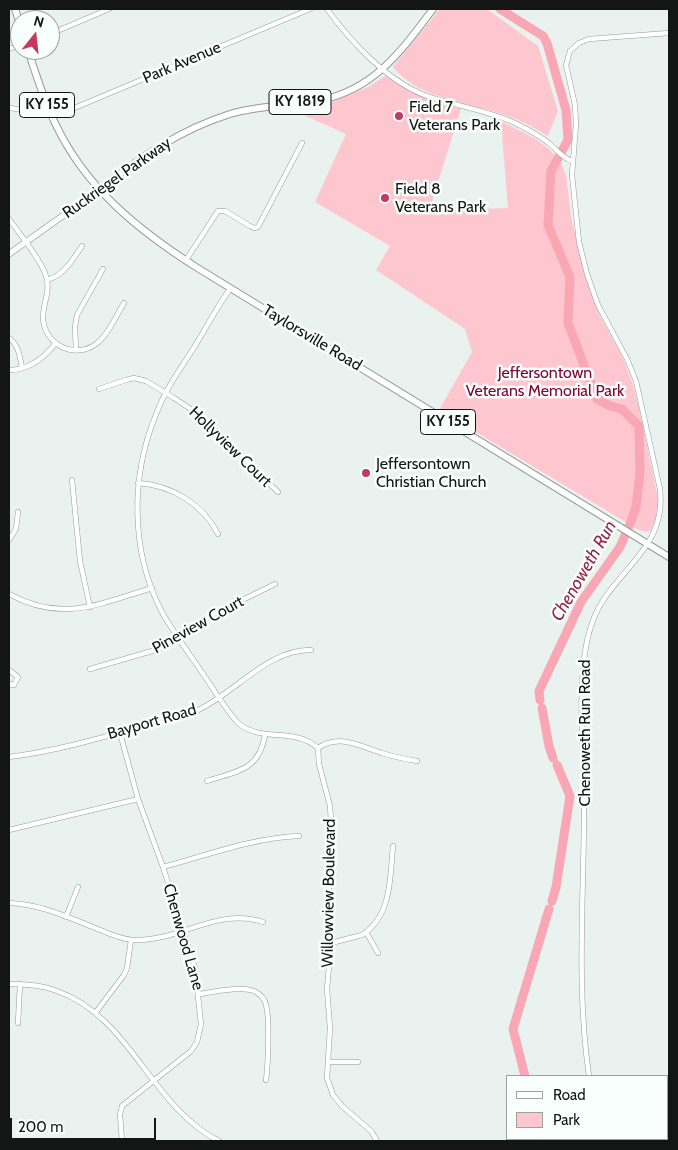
<!DOCTYPE html>
<style>
body{margin:0}
#map{position:relative;width:678px;height:1150px;overflow:hidden;background:#e9f2ef;font-family:Cabin,sans-serif}
canvas{display:block}
.frame{position:absolute;inset:0;border:10px solid #131614;pointer-events:none}
.legend{position:absolute;left:506px;top:1075px;width:162px;height:65px;box-sizing:border-box;background:#f9fffd;border:1px solid #9da2a0;margin:0;padding:6px 9px;list-style:none;font-size:15px;color:#131614}
.legend li{display:flex;align-items:center;gap:10px;height:25px}
.legend b{width:25px;border:1px solid #9da2a0}
.north{position:absolute;left:10px;top:10px;width:50px;height:50px;box-sizing:border-box;background:#f9fffd;border:1px solid #9da2a0;border-radius:50%;rotate:16deg;font-size:14px;font-weight:700;line-height:20px;text-align:center;color:#131614}
.north::after{content:'';display:block;margin:auto;width:18px;height:22px;background:#c73860;clip-path:polygon(50% 0,100% 100%,50% 72%,0 100%)}
.scale{position:absolute;left:10px;top:1118px;width:146px;height:22px;box-sizing:border-box;border:2px solid #131614;border-top:0;padding-left:6px;font-size:15px;line-height:18px;white-space:nowrap;color:#131614;-webkit-text-stroke:4px #f9fffd;paint-order:stroke}
</style>
<div id="map">
<canvas width="678" height="1150"></canvas>
<div class="frame"></div>
<ul class="legend">
<li><b style="height:6px;background:#fff"></b>Road</li>
<li><b style="height:14px;background:#fec6cf"></b>Park</li>
</ul>
<div class="north">N</div>
<div class="scale">200 m</div>
</div>
<script>
const context = document.querySelector('canvas').getContext('2d');
context.lineJoin = 'round';
function fill(path, color) {
  context.fillStyle = color;
  context.fill(path, 'evenodd');
}
function trace(path, color, width, dash) {
  context.strokeStyle = color;
  context.lineWidth = width;
  context.lineCap = dash ? 'butt' : 'round';
  context.setLineDash(dash || []);
  context.stroke(path);
}
function write(font, color, halo, rows, align = 'center') {
  context.font = font + ' Cabin,sans-serif';
  context.lineWidth = 5;
  context.setLineDash([]);
  context.textBaseline = 'middle';
  context.strokeStyle = halo;
  context.fillStyle = color;
  for (const [text, x, y, turn = 0] of rows) {
    context.save();
    context.translate(x, y);
    context.rotate((+turn || 0) * Math.PI / 180);
    context.textAlign = isNaN(turn) ? turn : align;
    if (halo) context.strokeText(text, 0, 0);
    context.fillText(text, 0, 0);
    context.restore();
  }
}
fill(new Path2D(`
 M440 9H487L538 46 558 111 548 136C537 130 525 122 513 118 474 102 421 102 393 67Z
 M385 76 430 100 461 109 429 211 508 208 501 121 534 138 548 148 560 161 566 175 571 216 584 271 599 314 623 358 633 385 639 407 658 498 656 519 650 531 645 532 639 530 439 410 472 352 465 329 376 270 390 246 315 202 346 134 288 108 330 103 368 87Z`), '#fec6cf');
trace(new Path2D(`
 M500 9 543 36 547 43 566 110 568 140 551 171 548 225 570 277 568 323 597 399 610 406 622 409 639 426 640 474 636 507 630 524 620 547 581 602 539 691 540 700
 M542 708 549 746 553 758
 M552 901 556 887 570 796 557 765
 M525 1076 513 1029 549 909
 M539 1139V1141`), '#f9a7b5', 9);
const street = new Path2D(`
 M327 9C351 42 388 82 427 96 456 106 487 110 515 123 527 129 541 136 551 145 558 151 563 158 572 161
 M50 34 109 9
 M9 49 20 45
 M9 108 17 109
 M53 117 310 9
 M9 219C19 233 39 257 45 273 52 290 43 301 43 318 44 344 74 360 96 344 108 335 116 316 124 303
 M186 260 218 211H225L250 226 254 228 258 227 302 143
 M47 280C65 275 72 260 82 246
 M231 288C217 306 207 327 195 346 181 368 166 388 157 412 130 476 130 552 163 614 174 633 188 652 201 671 213 688 224 707 238 723 262 743 295 727 318 748L319 764 330 806 332 834 328 905 331 943 327 989 330 1028 327 1078 333 1095 342 1106 371 1131 377 1141
 M9 338C19 345 20 358 22 368
 M76 350 75 327 77 315 103 269
 M9 370C29 370 43 359 55 344
 M99 389 126 380 134 378 146 381 174 398 201 416 278 492
 M72 480 80 561 90 607
 M138 483C171 485 203 504 218 534
 M9 540 16 529 18 512
 M9 594C62 623 99 604 152 588
 M90 669 159 649 214 614 275 584
 M9 670 18 677 14 685 9 684
 M120 733 138 799 163 867 195 968 201 1024 197 1042 191 1051 122 1106 120 1115 122 1141
 M318 748C340 733 361 747 382 753 394 757 405 759 417 761
 M9 757C56 751 101 738 147 725 164 720 182 718 198 710 235 693 268 649 311 650
 M207 781C237 771 259 771 265 735
 M9 830 138 799
 M163 867C208 855 252 838 299 836
 M9 903C39 904 65 916 93 927 105 932 119 939 133 940 179 942 216 907 263 922
 M66 917 78 887
 M366 932 378 953
 M331 943 362 935C392 916 390 877 393 846
 M9 984C25 984 42 985 57 991 131 1017 151 1107 219 1141
 M199 994C214 992 240 986 254 991 260 994 265 999 266 1005 270 1019 268 1065 266 1080
 M96 1012 124 975 127 968 131 940
 M18 1023 20 984
 M328 1062H358
 M589 1076C576 986 584 898 584 808 585 753 576 695 587 641 590 627 595 612 604 599 629 562 666 541 660 489L636 381 627 359 598 305 587 274 579 242 572 175 576 124 575 105 566 65 570 51 579 43 589 39 669 33
 M606 1139 608 1141`);
const secondary = new Path2D(`
 M9 254 99 190`);
const primary = new Path2D(`
 M15 9 20 24
 M28 50C36 75 44 101 56 125 86 188 138 230 196 267L669 557
 M99 190C141 157 179 130 230 114 260 105 290 106 321 100 375 89 402 50 433 9`);
trace(street, '#939c98', 5.5);
trace(secondary, '#939c98', 7);
trace(primary, '#939c98', 8);
trace(street, '#fff', 4.5);
trace(secondary, '#fff', 5.5);
trace(primary, '#fff', 6);
for (const [x, y, r, color] of [
 [399,116,5,"#c73860"],
 [385,198,5,"#c73860"],
 [366,473,5,"#c73860"]
]) {
  const dot = new Path2D();
  dot.arc(x, y, r, 0, 2 * Math.PI);
  context.fillStyle = color;
  context.fill(dot);
  trace(dot, '#f9fffd', 2);
}
for (const [x, y, w] of [
 [300,102,62],
 [47,105,55],
 [448,422,55]
]) {
  const box = new Path2D();
  box.roundRect(x - w / 2, y - 12.5, w, 25, 4);
  context.fillStyle = '#f9fffd';
  context.fill(box);
  trace(box, '#131614', 1);
}
write('bold 15px', '#131614', null, [
 ["KY 1819",300,102],
 ["KY 155",47,105],
 ["KY 155",448,422]
]);
write('16px', '#131614', '#f9fffd', [
 ["Park Avenue",182,63,-23],
 ["Ruckriegel Parkway",117,178,-35],
 ["Taylorsville Road",312,338,31],
 ["Hollyview Court",230,447,44],
 ["Pineview Court",198,625,-29],
 ["Bayport Road",152,722,-16],
 ["Chenoweth Run Road",585,733,-90],
 ["Willowview Boulevard",329,893,-89],
 ["Chenwood Lane",183,937,74]
]);
write('16px', '#131614', '#f9fffd', [
 ["Field 7",409,107],
 ["Veterans Park",409,125],
 ["Field 8",395,189],
 ["Veterans Park",395,207],
 ["Jeffersontown",376,464],
 ["Christian Church",376,482]
], 'left');
write('16px', '#820534', '#f9fffd', [
 ["Jeffersontown",545,373],
 ["Veterans Memorial Park",545,391]
]);
write('italic 18px', '#992446', '#f9fffd', [
 ["Chenoweth Run",584,571,-60]
]);
</script>
